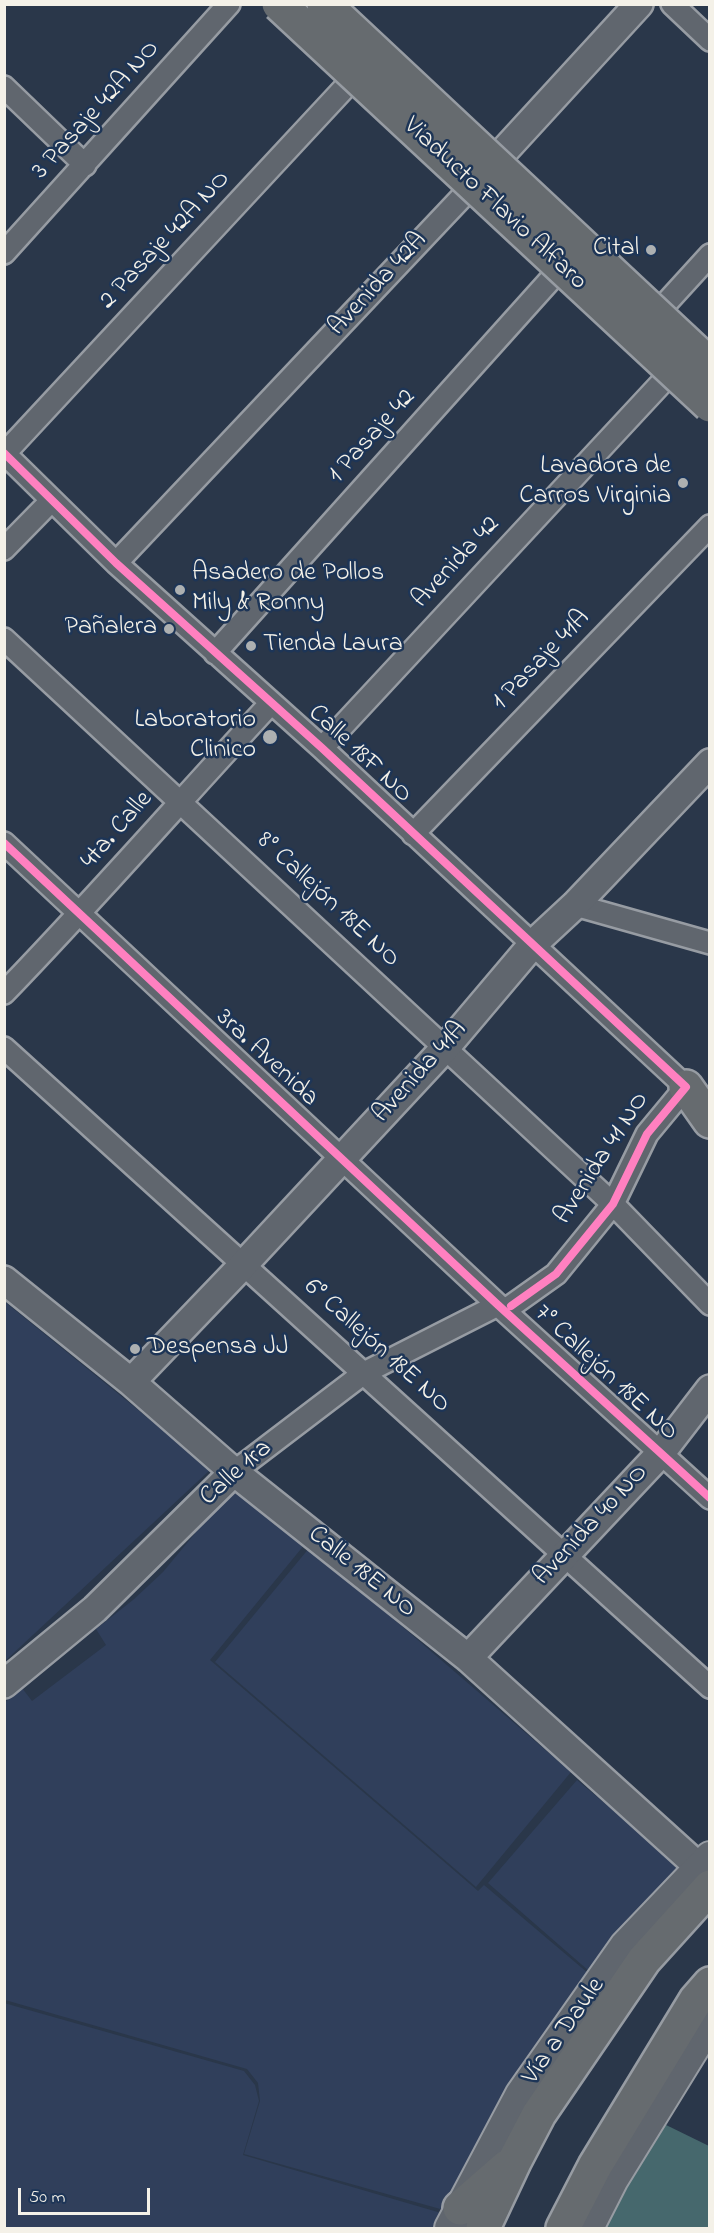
<!DOCTYPE html>
<meta charset="utf-8">
<style>
body{margin:0}
#map{position:relative;width:714px;height:2233px;overflow:hidden;background:#2a374a;font-family:"Indie Flower",sans-serif}
canvas{display:block}
.frame{position:absolute;inset:0;border:6px solid #f4f1e8;pointer-events:none}
.scale{position:absolute;left:18px;top:2188px;width:132px;height:27px;box-sizing:border-box;border:3px solid #f4f1e8;border-top:0;padding-left:8px;font-size:18px;line-height:21px;white-space:nowrap;color:#f4f1e8;-webkit-text-stroke:4px #1d3557;paint-order:stroke}
</style>
<div id="map">
<canvas width="714" height="2233"></canvas>
<div class="frame"></div>
<div class="scale">50 m</div>
</div>
<script>
const context = document.querySelector('canvas').getContext('2d');
context.lineJoin = 'round';
function fill(path, color) {
  context.fillStyle = color;
  context.fill(path, 'evenodd');
}
function trace(path, color, width, dash) {
  context.strokeStyle = color;
  context.lineWidth = width;
  context.lineCap = dash ? 'butt' : 'round';
  context.setLineDash(dash || []);
  context.stroke(path);
}
function write(font, color, halo, rows, align = 'center') {
  context.font = font + ' "Indie Flower",sans-serif';
  context.lineWidth = 5;
  context.setLineDash([]);
  context.textBaseline = 'middle';
  context.strokeStyle = halo;
  context.fillStyle = color;
  for (const [text, x, y, turn = 0] of rows) {
    context.save();
    context.translate(x, y);
    context.rotate((+turn || 0) * Math.PI / 180);
    context.textAlign = isNaN(turn) ? turn : align;
    if (halo) context.strokeText(text, 0, 0);
    context.fillText(text, 0, 0);
    context.restore();
  }
}
fill(new Path2D(`
 M5 1302 211 1469 5 1661Z
 M235 1485 305 1544 210 1660 478 1891 484 1885 595 1979 451 2212 244 2154 260 2101 258 2083 247 2069 5 2000 4 1703 22 1688 32 1701 106 1645 96 1629 133 1600 163 1572Z
 M310 1547 571 1772 476 1887 215 1662Z
 M577 1780 682 1868 597 1978 488 1883Z
 M4 2003 244 2071 255 2085 259 2101 243 2155 448 2215 442 2228H5Z`), '#303f5b');
fill(new Path2D(`
 M662 2123 709 2146V2228H604Z`), '#46686d');
const minor = new Path2D(`
 M672 4 710 40
 M4 87 85 165
 M4 253 229 4
 M648 323 710 255
 M4 453 116 563 322 748 686 1087 647 1134 613 1204 556 1274 511 1306
 M5 453 364 67
 M4 549 51 501
 M116 563 480 178
 M4 639 613 1204 710 1304
 M215 653 569 259
 M322 748 681 362
 M413 834 710 526
 M4 843 498 1305 710 1498
 M575 905 710 943
 M4 993C95 899 181 800 271 703
 M4 1048 710 1687
 M234 1472 364 1373 498 1305`);
const tertiary = new Path2D(`
 M483 174 639 4
 M4 1280 131 1382 234 1472 468 1658 710 1877
 M131 1382 244 1264 445 1048 533 944 575 905 710 763
 M468 1658 660 1454 710 1389
 M4 1684 95 1609 234 1472`);
const secondary = new Path2D(`
 M450 2228 521 2094 625 1946 710 1857
 M588 2228 613 2179 710 2022`);
const primary = new Path2D(`
 M686 1087 710 1121
 M460 2208 507 2167
 M483 2228 515 2160 539 2114 644 1960 710 1887
 M563 2228 595 2166 696 2000 710 1984`);
trace(minor, '#979ca3', 26);
trace(tertiary, '#979ca3', 32);
trace(secondary, '#979ca3', 34);
trace(primary, '#979ca3', 38);
trace(minor, '#60666e', 21);
trace(tertiary, '#60666e', 27);
trace(secondary, '#60666e', 30);
trace(primary, '#666b6f', 33);
const primaryBridge = new Path2D(`
 M279 4 710 405
 M324 4 710 365`);
trace(primaryBridge, '#979ca3', 38, []);
trace(primaryBridge, '#666b6f', 33);
trace(new Path2D(`
 M4 453 116 563 322 748 686 1087 647 1134 613 1204 556 1274 511 1306
 M4 843 498 1305 710 1498`), '#ff80c0', 8);
for (const [x, y, r, color] of [
 [651,250,6,"#adb0b1"],
 [683,483,6,"#adb0b1"],
 [180,590,6,"#adb0b1"],
 [169,629,6,"#adb0b1"],
 [251,646,6,"#adb0b1"],
 [270,737,8,"#adb0b1"],
 [135,1349,6,"#adb0b1"]
]) {
  const dot = new Path2D();
  dot.arc(x, y, r, 0, 2 * Math.PI);
  context.fillStyle = color;
  context.fill(dot);
  trace(dot, '#1d3557', 2);
}
write('26px', '#f4f1e8', '#1d3557', [
 ["3 Pasaje 42A NO",97,111,-48],
 ["Viaducto Flavio Alfaro",494,205,43],
 ["2 Pasaje 42A NO",166,241,-47],
 ["Avenida 42A",379,285,-47],
 ["1 Pasaje 42",373,437,-48],
 ["Avenida 42",457,563,-47],
 ["1 Pasaje 41A",542,661,-46],
 ["Calle 18F NO",359,755,43],
 ["4ta. Calle",118,831,-49],
 ["8° Callejón 18E NO",327,901,43],
 ["3ra. Avenida",266,1059,43],
 ["Avenida 41A",421,1073,-48],
 ["Avenida 41 NO",603,1159,-57],
 ["6° Callejón 18E NO",376,1347,42],
 ["7° Callejón 18E NO",605,1374,43],
 ["Calle 1ra",237,1474,-41],
 ["Avenida 40 NO",592,1526,-47],
 ["Calle 18E NO",361,1573,39],
 ["Vía a Daule",565,2032,-55]
]);
write('26px', '#f4f1e8', '#1d3557', [
 ["Cital",639,250],
 ["Lavadora de",671,468],
 ["Carros Virginia",671,498],
 ["Asadero de Pollos",192,575,"left"],
 ["Mily & Ronny",192,605,"left"],
 ["Pañalera",157,629],
 ["Tienda Laura",263,646,"left"],
 ["Laboratorio",256,722],
 ["Clinico",256,752],
 ["Despensa JJ",147,1349,"left"]
], 'right');
</script>
